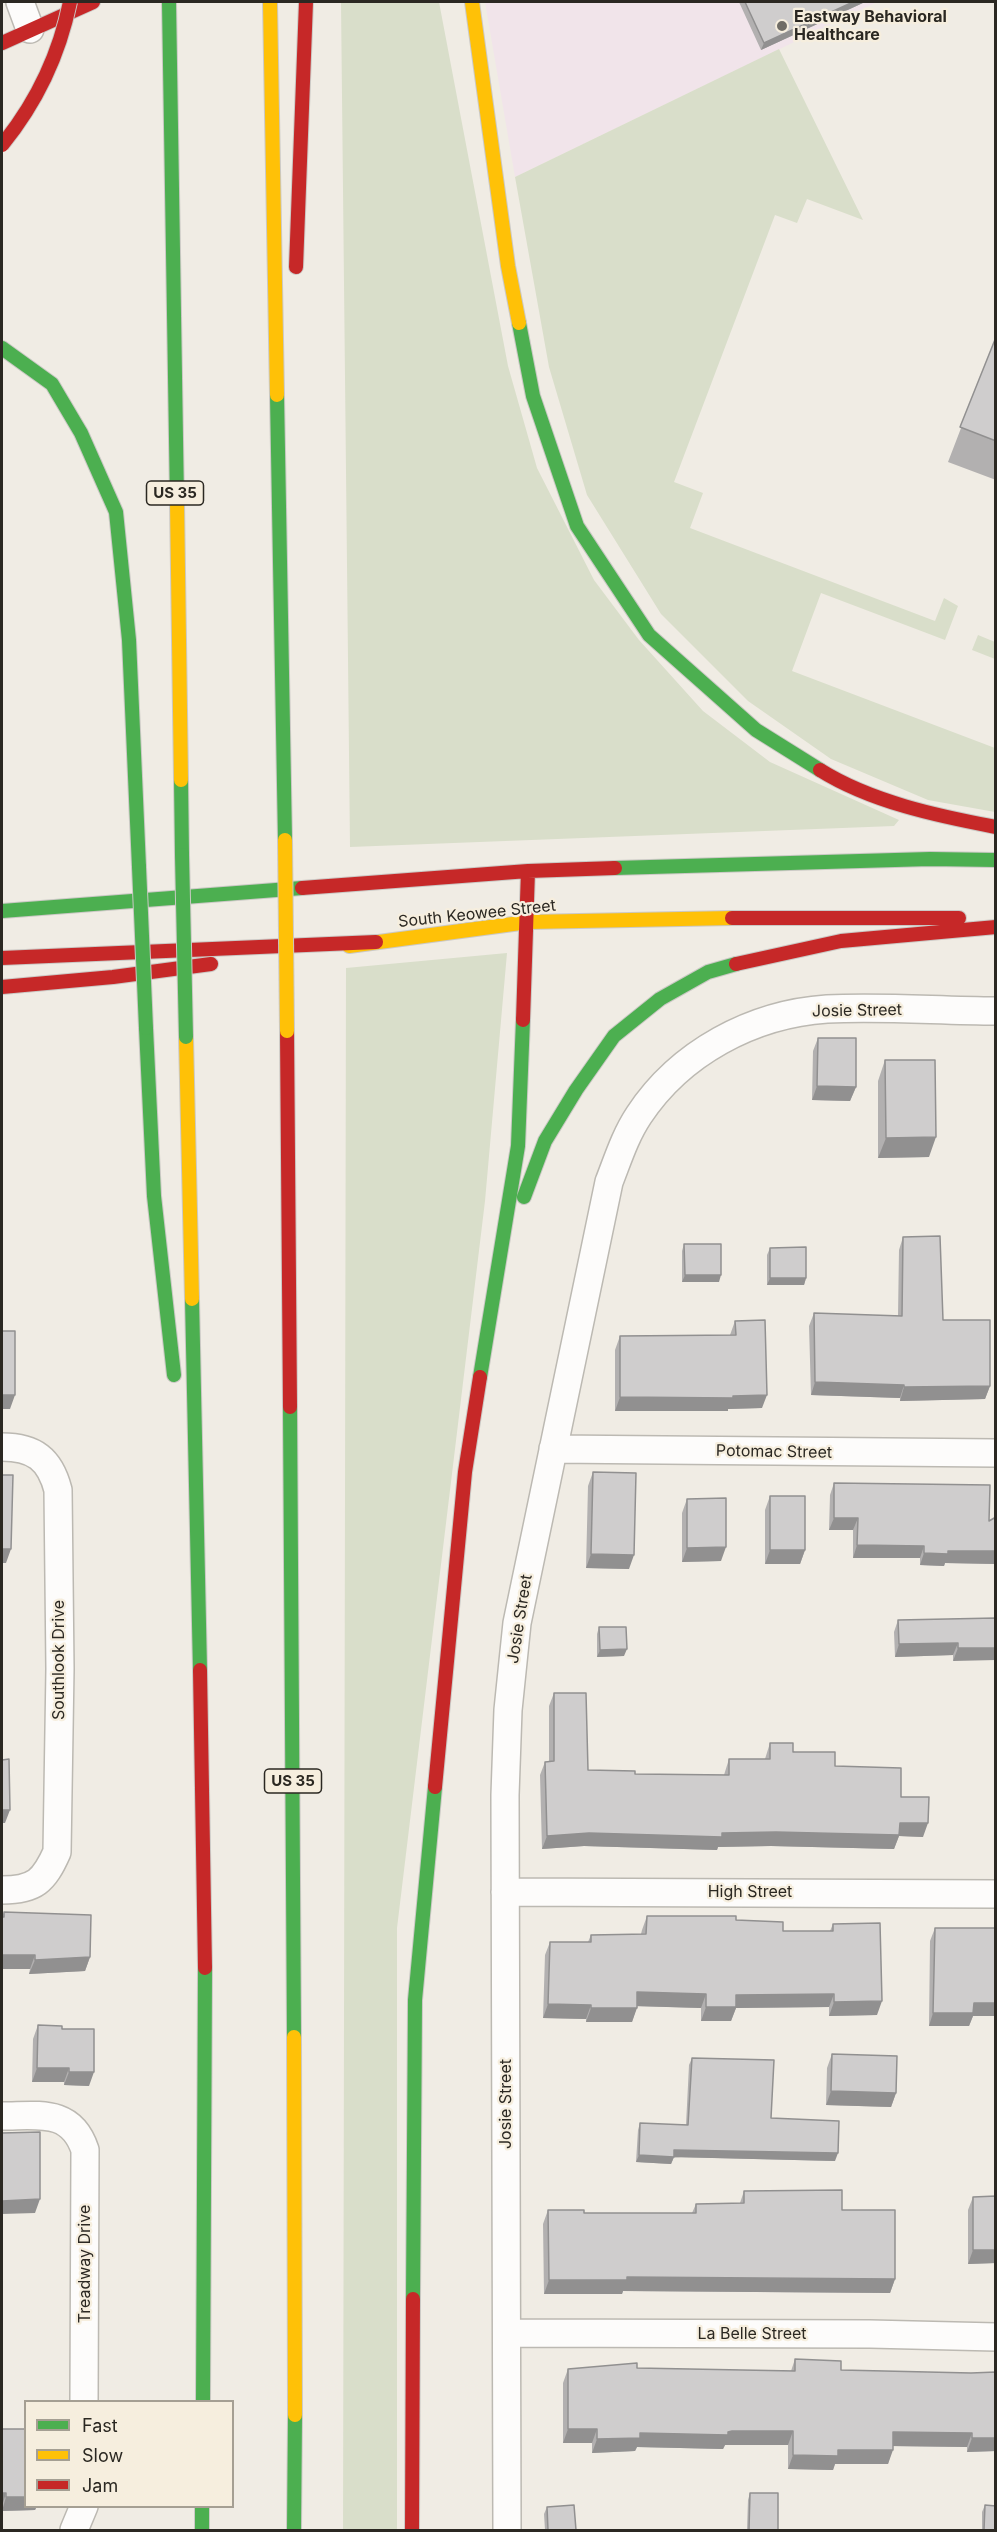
<!DOCTYPE html>
<style>
body{margin:0}
#map{position:relative;width:997px;height:2532px;overflow:hidden;background:#f0ece4;font-family:Inter,sans-serif}
canvas{display:block}
.frame{position:absolute;inset:0;border:3px solid #2b2822;pointer-events:none}
.legend{position:absolute;left:24px;top:2400px;width:210px;height:108px;box-sizing:border-box;background:#f6eede;border:2px solid #a59f93;margin:0;padding:8px 10px;list-style:none;font-size:18px;color:#2b2822}
.legend li{display:flex;align-items:center;gap:12px;height:30px}
.legend b{width:30px;border:2px solid #a59f93}
</style>
<div id="map">
<canvas width="997" height="2532"></canvas>
<div class="frame"></div>
<ul class="legend">
<li><b style="height:8px;background:#4caf50"></b>Fast</li>
<li><b style="height:8px;background:#ffc107"></b>Slow</li>
<li><b style="height:8px;background:#c62828"></b>Jam</li>
</ul>
</div>
<script>
const context = document.querySelector('canvas').getContext('2d');
context.lineJoin = 'round';
function fill(path, color) {
  context.fillStyle = color;
  context.fill(path, 'evenodd');
}
function trace(path, color, width, dash) {
  context.strokeStyle = color;
  context.lineWidth = width;
  context.lineCap = dash ? 'butt' : 'round';
  context.setLineDash(dash || []);
  context.stroke(path);
}
function write(font, color, halo, rows, align = 'center') {
  context.font = font + ' Inter,sans-serif';
  context.lineWidth = 4.5;
  context.setLineDash([]);
  context.textBaseline = 'middle';
  context.strokeStyle = halo;
  context.fillStyle = color;
  for (const [text, x, y, turn = 0] of rows) {
    context.save();
    context.translate(x, y);
    context.rotate((+turn || 0) * Math.PI / 180);
    context.textAlign = isNaN(turn) ? turn : align;
    if (halo) context.strokeText(text, 0, 0);
    context.fillText(text, 0, 0);
    context.restore();
  }
}
fill(new Path2D(`
 M485 2H877L515 177Z`), '#f1e4ea');
fill(new Path2D(`
 M341 2H439L508 366 537 468 594 580 639 640 703 711 770 762 899 820 894 826 350 847Z
 M779 49 863 220 807 199 797 223 775 215 674 482 703 493 690 528 935 621 944 598 958 606 945 640 821 593 792 671 995 748V812L928 800 831 759 748 701 661 614 587 495 549 367 515 177Z
 M978 635 995 642V659L972 650Z
 M507 953 485 1201 397 1928V2530H343L346 968Z`), '#d9deca');
const street = new Path2D(`
 M20 2 30 29
 M2 1447C34 1447 50 1459 58 1490L60 1669 57 1852C44 1881 35 1890 2 1890
 M553 1449 996 1453
 M505 1892 996 1894
 M2 2116C38 2116 71 2108 85 2150L84 2402
 M508 2333 870 2334 996 2337
 M74 2530 84 2506
 M507 2530 505 1795 508 1710 517 1623 609 1182C618 1159 625 1136 639 1115 680 1053 752 1014 827 1009 882 1006 940 1011 996 1011`);
const fast = new Path2D(`
 M169 2 177 501
 M519 323 533 396 577 526 649 635 756 730 820 770
 M2 348 52 384 81 433 116 512 129 640 139 867
 M277 395 285 840
 M181 780 182 855
 M615 868 930 859 996 860
 M2 911 302 888
 M146 1028 154 1196 174 1375
 M524 1197 545 1141 576 1090 614 1036 660 999 708 972 736 964
 M192 1299 200 1670
 M480 1377 518 1146 523 1020
 M290 1407 294 2037
 M413 2299 415 2000 435 1787
 M203 2402 205 1968
 M202 2506V2530
 M294 2530 295 2415`);
const slow = new Path2D(`
 M270 2 277 395
 M472 2 508 266 519 323
 M177 501 181 780
 M349 946 528 922 732 918
 M186 1037 192 1299
 M294 2037 295 2415`);
const jam = new Path2D(`
 M2 43 93 2
 M296 267 306 2
 M820 770C871 802 938 816 996 827
 M302 888 528 871 615 868
 M732 918H959
 M2 958 376 942
 M736 964 841 941 996 927
 M2 987 113 977 211 964
 M523 1020 528 871
 M287 1031 290 1407
 M200 1670 205 1968
 M435 1787 465 1472 480 1377
 M412 2530 413 2299`);
trace(street, '#bcb9b2', 30);
trace(fast, '#cbc9c5', 16);
trace(slow, '#cbc9c5', 16);
trace(jam, '#cbc9c5', 16);
trace(street, '#fdfcfb', 27);
trace(fast, '#4caf50', 14);
trace(slow, '#ffc107', 14);
trace(jam, '#c62828', 14);
const fastBridge = new Path2D(`
 M182 855 186 1037
 M139 867 146 1028`);
const slowBridge = new Path2D(`
 M285 840 287 1031`);
const jamBridge = new Path2D(`
 M2 145C37 102 59 56 70 2`);
trace(fastBridge, '#cbc9c5', 16, []);
trace(slowBridge, '#cbc9c5', 16, []);
trace(jamBridge, '#cbc9c5', 16, []);
trace(fastBridge, '#4caf50', 14);
trace(slowBridge, '#ffc107', 14);
trace(jamBridge, '#c62828', 14);
fill(new Path2D(`
 M739 2H865L761 50Z
 M996 337V480L948 462Z
 M818 1038 856 1087 850 1101 812 1100 813 1051Z
 M885 1060 929 1157 878 1158V1081Z
 M903 1237 943 1320 990 1386 985 1399 900 1401V1398L811 1395 809 1326 814 1313 898 1316 899 1250Z
 M684 1244 719 1282H682V1251Z
 M770 1248 806 1278 804 1285H767V1255Z
 M735 1321 762 1408 728 1409V1411H615V1350L620 1336 730 1335Z
 M593 1472 629 1569 586 1568 588 1486Z
 M834 1483 989 1521 996 1517V1564L945 1563 944 1566 920 1565V1558H853V1530H829L830 1495Z
 M770 1496 805 1550 800 1564H765V1510Z
 M687 1499 721 1561 682 1562V1513Z
 M996 1618 953 1661V1655L895 1657 894 1632 898 1620Z
 M599 1627 624 1656 597 1657V1634Z
 M554 1693 588 1770 635 1774 724 1775 729 1759H765L770 1743 835 1766 901 1797 923 1837 899 1836 894 1849 771 1846 718 1847 717 1850 584 1846 542 1849 540 1775 545 1762H549V1706Z
 M4 1912 90 1957 85 1971 29 1974 30 1969 2 1917Z
 M647 1916 736 1920 783 1931H830L833 1924 877 2015 829 2016V2007L736 2008 731 2021H701V2008L637 2006 632 2022H586V2019L543 2018 545 1955 550 1942H588L591 1935 641 1934 642 1930Z
 M935 1928 973 2016 969 2026H929L930 1941Z
 M38 2025 62 2029 89 2086 64 2085V2082H32L33 2039Z
 M832 2054 896 2093 891 2107 826 2105 827 2068Z
 M692 2058 771 2118 835 2161 674 2157 671 2164 636 2162 638 2130 640 2123 686 2125 689 2065Z
 M744 2191 842 2210 895 2279 890 2293 623 2291 622 2294H544L543 2224 548 2210 584 2213H692L696 2204 740 2203Z
 M996 2196V2263L968 2264V2210L973 2197Z
 M795 2359 841 2370 971 2373 996 2372V2451L967 2452V2447L893 2446 888 2464H835L833 2470 788 2469V2445H725L723 2449 637 2447 635 2451 592 2453V2443H563V2383L568 2369 637 2368 791 2371Z
 M2 2429 26 2506H37L35 2510 2 2511Z
 M750 2493 778 2530H747L748 2500Z
 M985 2505 996 2530H982V2512Z
 M547 2507 576 2530H545L544 2514Z`), '#b2b0b0');
fill(new Path2D(`
 M853 2H865L761 50 764 43Z
 M817 1086 856 1087 850 1101 812 1100Z
 M936 1137 929 1157 878 1158 886 1138Z
 M685 1275H721L719 1282H682Z
 M770 1278H806L804 1285H767Z
 M815 1382 904 1385 900 1398 811 1395Z
 M990 1386 985 1399 900 1401 904 1387Z
 M2 1395H15L10 1409H2Z
 M767 1395 762 1408 728 1409V1411H615L620 1397Z
 M834 1518H858L853 1530H829Z
 M857 1545 924 1546 920 1558H853Z
 M726 1547 721 1561 682 1562 687 1548Z
 M2 1549H11L6 1563H2Z
 M770 1550H805L800 1564H765Z
 M948 1551H996V1564L945 1563 944 1566 920 1565 924 1553Z
 M591 1554 634 1555 629 1569 586 1568Z
 M958 1643 953 1655 895 1657 899 1644Z
 M958 1648H996V1660L953 1661Z
 M627 1649 624 1656 597 1657 600 1650Z
 M2 1810H10L5 1823H2Z
 M900 1823H928L923 1837 899 1836 894 1849 771 1846 718 1847 717 1850 584 1846 542 1849 547 1836 589 1833H722Z
 M2 1955H35L30 1969H2Z
 M90 1957 85 1971 29 1974 35 1960Z
 M637 1992 706 1994 701 2008 632 2006Z
 M834 1994 829 2007 736 2008 731 2021H701L706 2007 736 1995Z
 M882 2001 877 2015 829 2016 834 2002Z
 M974 2003H996V2016H973L969 2026H929L933 2013Z
 M548 2004 591 2005 586 2019 543 2018Z
 M591 2008H637L632 2022H586Z
 M37 2068H69L64 2082H32Z
 M69 2072H94L89 2086 64 2085Z
 M831 2091 896 2093 891 2107 826 2105Z
 M674 2150 838 2153 835 2161 671 2157Z
 M639 2155 674 2157 671 2164 636 2162Z
 M40 2199 35 2213 2 2214V2201Z
 M973 2250H996V2263L968 2264Z
 M627 2277 895 2279 890 2293 623 2291 622 2294H544L549 2280Z
 M568 2429H597L592 2443H563Z
 M732 2431H793L788 2445H725L723 2449 637 2447 635 2451 592 2453 597 2439 640 2433Z
 M893 2432 972 2433 967 2447 888 2446Z
 M972 2438H996V2451L967 2452Z
 M838 2450H893L888 2464H835L833 2470 788 2469 793 2455Z
 M2 2493H6L2 2506Z
 M6 2497H26V2506H37L35 2510 2 2511Z`), '#919090');
const building = new Path2D(`
 M745 2H853L764 43Z
 M996 337V441L960 427Z
 M818 1038H856V1087L817 1086Z
 M885 1060H935L936 1137 886 1138Z
 M940 1236 943 1320H990V1386L904 1387V1385L815 1382 814 1313 902 1316 903 1237Z
 M684 1244H721V1275H685Z
 M806 1247V1278H770V1248Z
 M765 1320 767 1395 733 1396V1398L620 1397V1336L736 1335 735 1321Z
 M2 1331H15V1395H2Z
 M593 1472 636 1473 634 1555 591 1554Z
 M2 1475H13L11 1549H2Z
 M834 1483 990 1485 989 1521 996 1517V1551H948V1554L924 1553V1546L857 1545 858 1518H834Z
 M770 1496H805V1550H770Z
 M726 1498V1547L687 1548V1499Z
 M996 1618V1648H958V1643L899 1644 898 1620Z
 M599 1627H626L627 1649 600 1650Z
 M554 1693H586L588 1770 635 1771V1774L729 1775V1759H770V1743H793V1752H835V1766L901 1768V1797H929L928 1823H900L899 1835 776 1832 722 1833V1837L589 1833 547 1836 545 1762 554 1761Z
 M9 1759 10 1810H2V1760Z
 M4 1912 91 1915 90 1957 35 1960V1955H2V1917H4Z
 M647 1916H736V1920L783 1922V1931H833V1924L880 1923 882 2001 834 2002V1994L736 1995V2007H706V1994L637 1992V2008H591V2005L548 2004 550 1942H591V1935L646 1934Z
 M935 1928H996V2003H974L973 2013H933Z
 M38 2025 62 2026V2029H94V2072H69V2068H37Z
 M832 2054 897 2056 896 2093 831 2091Z
 M692 2058 774 2060 771 2118 839 2121 838 2153 674 2150V2157L639 2155 640 2123 688 2125Z
 M40 2132V2199L2 2201V2133Z
 M842 2190V2210H895V2279L627 2277V2280H549L548 2210H584V2213H696V2204L744 2203V2191Z
 M996 2196V2250H973V2197Z
 M795 2359 841 2361V2370L971 2373 996 2372V2438H972V2433L893 2432V2450H838V2456L793 2455V2431H732L728 2432V2435L640 2433V2438L597 2439V2429H568V2369L637 2363V2368L795 2371Z
 M2 2429H26V2497H6V2493H2Z
 M750 2493H778V2530H749Z
 M574 2505 576 2530H548L547 2507Z
 M985 2505 996 2506V2530H984Z`);
fill(building, '#cfcdcd');
trace(building, '#919090', 1.5);
for (const [x, y, r, color] of [
 [782,26,6,"#706d66"]
]) {
  const dot = new Path2D();
  dot.arc(x, y, r, 0, 2 * Math.PI);
  context.fillStyle = color;
  context.fill(dot);
  trace(dot, '#f6eede', 2);
}
for (const [x, y, w] of [
 [175,493,57],
 [293,1781,57]
]) {
  const box = new Path2D();
  box.roundRect(x - w / 2, y - 12, w, 24, 4.5);
  context.fillStyle = '#f6eede';
  context.fill(box);
  trace(box, '#2b2822', 1.5);
}
write('bold 15px', '#2b2822', null, [
 ["US 35",175,493],
 ["US 35",293,1781]
]);
write('bold 16px', '#2b2822', '#f6eede', [
 ["Eastway Behavioral",794,17],
 ["Healthcare",794,35]
], 'left');
write('16px', '#2b2822', '#f6eede', [
 ["South Keowee Street",477,914,-6],
 ["Josie Street",857,1011,-1],
 ["Potomac Street",774,1452,1],
 ["Josie Street",520,1619,-81],
 ["Southlook Drive",59,1660,-90],
 ["High Street",750,1892],
 ["Josie Street",506,2104,-90],
 ["Treadway Drive",85,2264,-90],
 ["La Belle Street",752,2334]
]);
</script>
